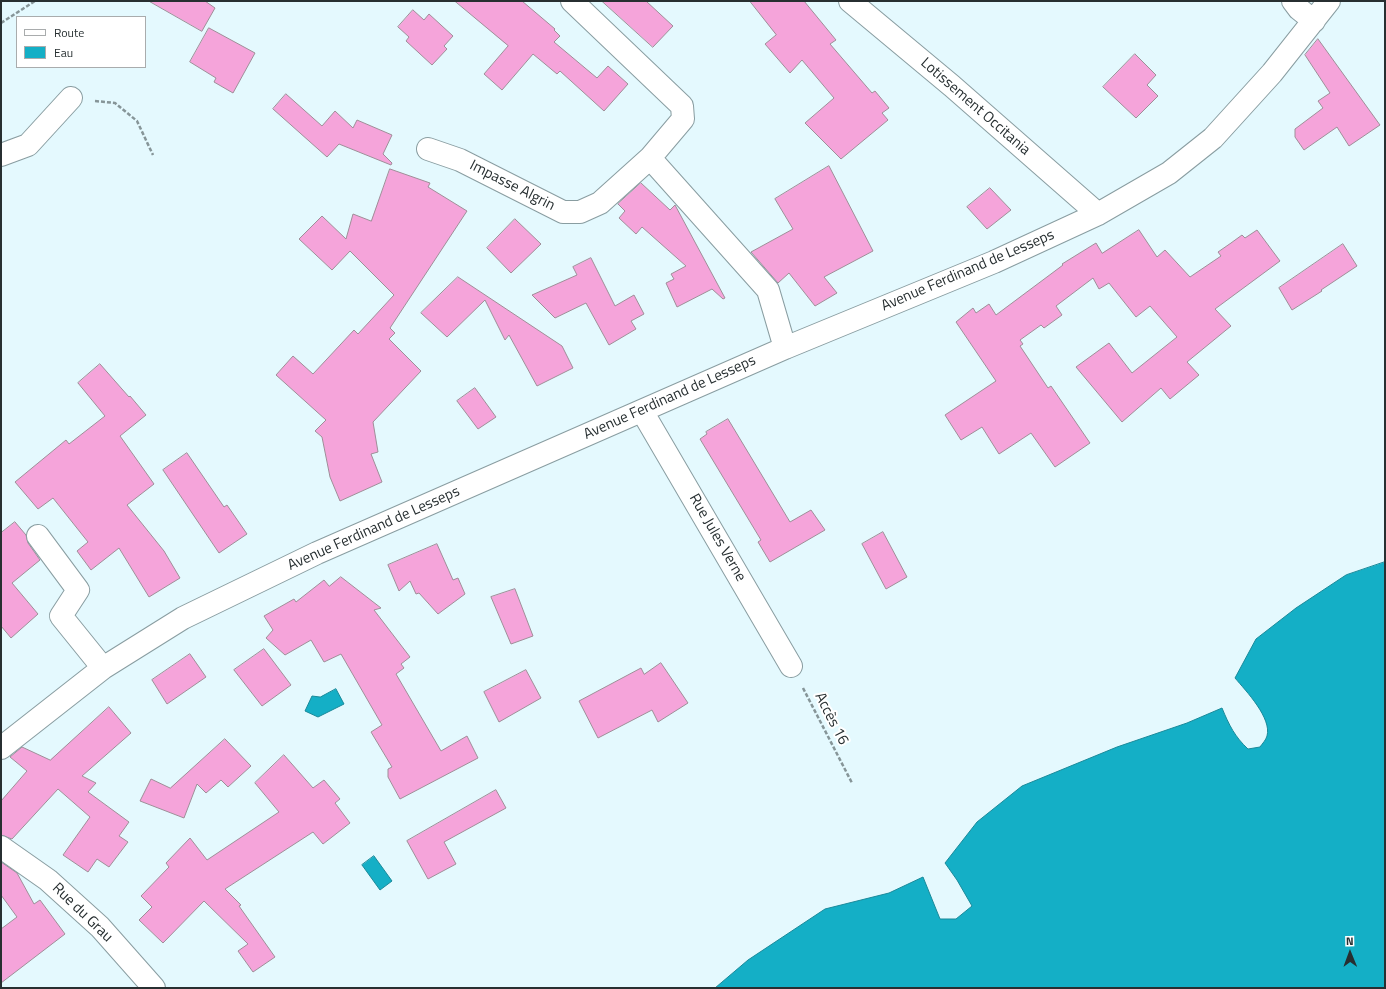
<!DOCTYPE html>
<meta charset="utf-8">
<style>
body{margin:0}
#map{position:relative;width:1386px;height:989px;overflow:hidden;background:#e4f9fe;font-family:"Titillium Web",sans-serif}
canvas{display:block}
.frame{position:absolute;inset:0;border:2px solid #272f31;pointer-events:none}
.legend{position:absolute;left:16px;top:16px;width:130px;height:52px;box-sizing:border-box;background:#fff;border:1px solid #a9acad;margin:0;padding:5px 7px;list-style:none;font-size:12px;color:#272f31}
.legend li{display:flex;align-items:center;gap:8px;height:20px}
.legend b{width:20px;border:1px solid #a9acad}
.north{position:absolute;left:1330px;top:933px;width:40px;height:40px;-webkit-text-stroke:3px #fff;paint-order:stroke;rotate:359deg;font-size:11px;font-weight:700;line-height:16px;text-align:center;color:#272f31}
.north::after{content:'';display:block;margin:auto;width:14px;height:18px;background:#272f31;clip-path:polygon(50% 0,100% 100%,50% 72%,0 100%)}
</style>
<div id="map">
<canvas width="1386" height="989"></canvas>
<div class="frame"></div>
<ul class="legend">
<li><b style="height:5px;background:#fff"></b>Route</li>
<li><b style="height:11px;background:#14afc6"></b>Eau</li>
</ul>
<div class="north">N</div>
</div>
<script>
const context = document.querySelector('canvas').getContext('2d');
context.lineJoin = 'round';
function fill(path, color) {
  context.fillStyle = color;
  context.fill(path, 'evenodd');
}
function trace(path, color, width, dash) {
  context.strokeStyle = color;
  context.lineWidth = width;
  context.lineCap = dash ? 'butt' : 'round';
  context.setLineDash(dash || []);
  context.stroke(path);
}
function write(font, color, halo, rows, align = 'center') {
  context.font = font + ' "Titillium Web",sans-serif';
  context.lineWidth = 4;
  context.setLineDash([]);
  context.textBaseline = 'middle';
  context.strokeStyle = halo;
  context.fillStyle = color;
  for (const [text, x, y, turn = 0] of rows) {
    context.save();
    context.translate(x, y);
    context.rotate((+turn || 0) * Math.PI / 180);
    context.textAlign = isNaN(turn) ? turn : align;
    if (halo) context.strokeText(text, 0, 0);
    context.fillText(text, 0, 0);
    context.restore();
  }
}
const water = new Path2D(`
 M1385 562V988H715L748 960 825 909 889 893 923 877 940 919H956L972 906 957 880 945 863 977 822 1022 786 1117 747 1187 723 1222 708C1229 725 1235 737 1248 749L1260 747C1262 744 1266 740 1267 736 1272 718 1246 691 1235 678L1256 639 1296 608 1346 575Z
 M336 689 344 704 318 717 305 711 312 696 320 697Z
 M374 856 392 881 380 890 362 865Z`);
fill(water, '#14afc6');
trace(water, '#1a8999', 1);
const building = new Path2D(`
 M149 1H205L215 8 202 31Z
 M455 1H522L555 29 554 30 560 36 554 42 597 78 608 66 628 84 604 111 560 71 557 74 533 54 502 90 484 74 508 46Z
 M602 1H646L673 26 653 47Z
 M750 1H804L836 40 830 44 872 93 875 91 889 108 882 113 888 120 841 159 805 123 834 98 802 60 790 73 765 44 776 35Z
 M413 10 424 20 429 14 453 36 444 46 447 49 432 65 406 41 409 37 398 27Z
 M209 28 255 53 233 93 214 82 216 78 190 62Z
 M1318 39 1380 125 1349 146 1337 127 1304 150 1295 137V129L1323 108 1318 101 1330 93 1305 55Z
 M1135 54 1156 75 1147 85 1158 96 1136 118 1103 87Z
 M286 94 322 126 335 111 353 128 357 120 392 135 383 154 392 163 391 165 339 144 327 157 273 109Z
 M829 166 873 251 824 277 837 293 815 306 789 273 778 283 751 252 793 229 775 199Z
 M390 169 430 183 428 187 467 211 390 328 395 333 389 339 421 371 373 422 378 452 371 454 382 482 340 501 330 477 322 437 315 431 326 420 276 375 293 356 313 374 354 330 358 334 394 295 350 251 332 270 299 239 322 216 346 239 353 214 371 221Z
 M641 183 670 210 675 205 725 298 723 299 712 289 677 307 666 283 674 279 671 274 686 266 642 227 636 234 619 218 625 211 618 204Z
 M990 188 1011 210 987 229 967 207Z
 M515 219 541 244 511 273 487 248Z
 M1139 230 1157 257 1165 250 1190 277 1221 256 1218 252 1231 243 1242 235 1245 238 1257 230 1280 261 1215 309 1231 326 1187 362 1199 375 1170 399 1161 388 1122 422 1076 367 1109 343 1132 373 1177 337 1150 306 1136 317 1109 283 1099 289 1093 278 1056 306 1062 315 1044 328 1041 325 1020 340 1023 344 1020 346 1048 388 1051 386 1090 443 1055 467 1031 433 999 454 982 427 961 440 945 415 996 381 956 322 973 308 976 313 989 304 996 315 1063 265 1062 264 1096 243 1102 253Z
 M1343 244 1357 266 1321 290 1322 291 1292 310 1279 288Z
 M591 258 615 306 634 295 644 314 631 321 636 329 609 345 586 303 555 318 532 295 577 275 573 267Z
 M458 277 562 346 573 368 537 386 509 335 505 340 485 300 447 337 421 313Z
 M100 364 129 397 130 396 146 415 120 436 154 484 127 505 164 551 180 578 149 597 119 548 91 570 77 551 88 542 53 498 38 509 15 482 66 440 69 444 105 416 78 383Z
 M475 388 496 417 478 429 457 401Z
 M728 419 790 522 811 510 825 530 770 562 758 542 761 540 700 439 707 434 706 432Z
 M187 453 224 507 227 505 247 534 219 553 163 470Z
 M15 522 26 535 28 543 40 560 12 583 38 614 11 638 1 626V533Z
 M883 532 907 577 886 589 862 544Z
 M437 544 453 580 458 578 465 594 438 614 419 593 416 594 410 581 399 591 388 565Z
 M341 577 381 608 374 610 410 657 401 664 404 668 396 674 441 751 467 736 478 758 400 799 388 777V769L392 767 371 732 382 725 341 654 324 662 311 640 285 655 266 638 273 630 264 616 294 599 296 602 324 580 329 586Z
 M515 589 533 636 511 644 491 597Z
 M264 649 291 685 262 706 234 670Z
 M190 654 206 677 167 704 152 680Z
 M661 663 688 703 658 722 652 710 598 738 579 701 641 668 644 674Z
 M526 670 541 698 499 722 484 692Z
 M109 707 131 733 82 776 96 783 88 792 129 822 119 836 128 842 109 867 97 859 88 872 63 855 90 817 58 789 12 839 1 835V801L27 771 10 757 22 747 50 760Z
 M225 739 251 766 228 787 221 780 206 793 197 784 184 818 140 801 151 779 170 788Z
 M284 755 313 788 324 780 340 799 335 803 350 823 323 844 313 832 225 889 241 905 239 906 275 957 253 972 238 951 248 944 204 901 163 943 139 920 152 907 141 896 169 867 166 863 190 838 207 860 279 812 255 783Z
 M496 790 506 808 444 842 456 864 428 879 407 841Z
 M1 862 17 873 34 904 40 900 65 934 1 983V929L17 917 1 895Z`);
fill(building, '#f5a4da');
trace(building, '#9e8e98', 1);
const minor = new Path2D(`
 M572 1 682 106 683 119 650 158 768 290 785 348
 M850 1 952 86 1098 214
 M1293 1 1299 9 1314 21
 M428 149 460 160 563 212H580L600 203 650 158
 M1 155 28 145 71 98
 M642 411 791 666
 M38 536 78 590 61 616 103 668
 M1 748 103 668 183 618 317 553 785 348 994 262 1098 214 1169 173 1213 138 1272 73 1329 1
 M1 847 48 880 100 927 154 988`);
trace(minor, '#899da1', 24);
trace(new Path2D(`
 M1 23 35 1
 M95 101 115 103 137 121 153 155
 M803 688 852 783`), '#869598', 2.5, [4, 2]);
trace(minor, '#fff', 22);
write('15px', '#272f31', '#fff', [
 ["Lotissement Occitania",975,107,41],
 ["Impasse Algrin",512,186,27],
 ["Avenue Ferdinand de Lesseps",968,271,-23],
 ["Avenue Ferdinand de Lesseps",670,398,-24],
 ["Avenue Ferdinand de Lesseps",374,529,-24],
 ["Rue Jules Verne",717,538,60],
 ["Accès 16",831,719,63],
 ["Rue du Grau",82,913,44]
]);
</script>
